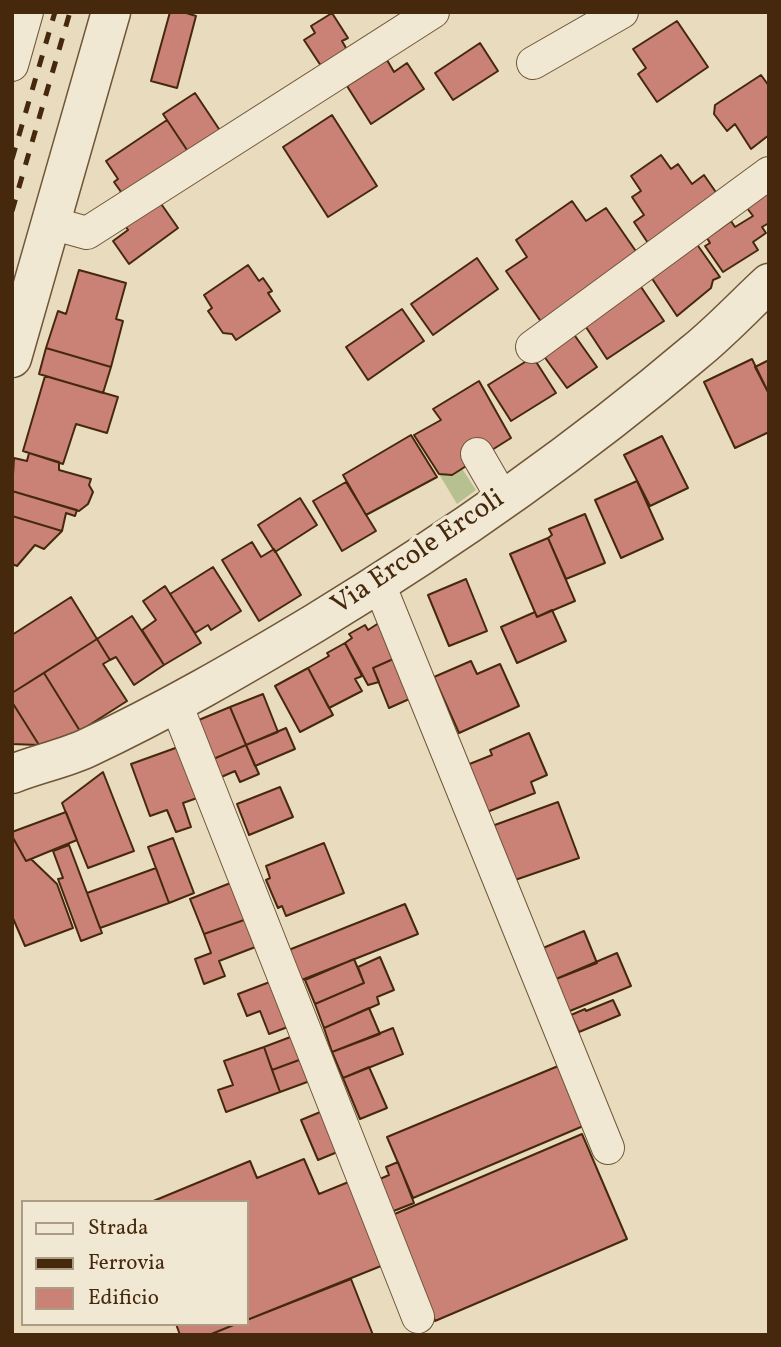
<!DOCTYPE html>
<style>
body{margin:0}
#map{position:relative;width:781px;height:1347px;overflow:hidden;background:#e9dbbd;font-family:Vollkorn,serif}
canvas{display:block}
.frame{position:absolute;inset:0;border:14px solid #46290d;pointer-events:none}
.legend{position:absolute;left:21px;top:1200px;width:228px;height:126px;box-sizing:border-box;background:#f1e8d4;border:2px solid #ad9c84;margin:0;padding:9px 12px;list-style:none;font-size:21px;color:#46290d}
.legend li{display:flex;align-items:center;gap:14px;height:35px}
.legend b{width:35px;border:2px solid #ad9c84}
</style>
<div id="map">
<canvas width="781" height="1347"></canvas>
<div class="frame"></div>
<ul class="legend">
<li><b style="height:9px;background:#f1e8d4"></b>Strada</li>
<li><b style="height:9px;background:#46290d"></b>Ferrovia</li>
<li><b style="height:19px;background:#c98275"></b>Edificio</li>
</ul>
</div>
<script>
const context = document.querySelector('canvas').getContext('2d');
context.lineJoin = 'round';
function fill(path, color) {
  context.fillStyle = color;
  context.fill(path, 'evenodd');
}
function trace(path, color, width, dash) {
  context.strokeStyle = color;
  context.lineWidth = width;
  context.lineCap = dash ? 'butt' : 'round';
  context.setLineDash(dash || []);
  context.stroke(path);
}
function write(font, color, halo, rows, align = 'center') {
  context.font = font + ' Vollkorn,serif';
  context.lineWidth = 7;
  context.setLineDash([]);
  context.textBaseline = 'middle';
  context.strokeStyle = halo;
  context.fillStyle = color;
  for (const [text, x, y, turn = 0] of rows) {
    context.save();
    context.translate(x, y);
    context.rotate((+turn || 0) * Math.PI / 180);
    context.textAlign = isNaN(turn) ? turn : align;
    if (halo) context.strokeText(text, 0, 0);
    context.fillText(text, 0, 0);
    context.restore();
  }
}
fill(new Path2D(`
 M459 464 476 490 457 504 439 474Z`), '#b6c091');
const building = new Path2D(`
 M170 12H183L196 16 177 88 151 81Z
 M332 13 348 38 342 41 350 55 325 72 304 40 315 33 311 26Z
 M677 21 708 67 657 102 638 74 646 68 633 49Z
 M480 43 498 71 453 100 435 73Z
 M387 60 394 72 407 63 424 89 371 124 347 86Z
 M761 75 769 86V135L751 149 735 124 727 131 714 114 715 105Z
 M195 93 223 135 191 156 163 114Z
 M332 115 377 186 328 217 283 147Z
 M167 120 191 156 126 199 114 182 118 179 106 161Z
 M661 155 671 169 678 164 692 184 704 175 722 201 652 249 634 222 644 215 632 197 641 191 631 176Z
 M769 192V223L762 227 766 233 753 242 758 250 723 272 705 246 710 243 707 238 731 221 735 227 753 216 747 208Z
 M157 198 178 228 129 264 113 241 128 230 126 227Z
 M572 201 586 221 606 208 642 260 544 326 506 271 527 257 516 240Z
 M696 243 720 277 713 280 711 288 677 316 649 274Z
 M477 258 498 289 433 335 411 304Z
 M248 265 259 281 263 278 272 291 268 293 280 311 236 340 232 334 223 333 208 311 212 308 204 295Z
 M79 270 126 283 116 319 123 321 111 367 46 348 58 311 66 314Z
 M637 281 664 321 607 359 580 318Z
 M402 309 424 341 368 380 346 347Z
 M568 326 597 367 567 388 538 348Z
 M46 348 111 367 103 393 39 374Z
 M533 357 556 393 511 421 488 385Z
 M752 359 769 394V432L735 448 704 382Z
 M769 360V394L755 367Z
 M45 376 118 397 107 433 76 424 63 464 23 451Z
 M479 381 511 438 452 475 439 474 414 435 441 420 433 409Z
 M411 435 437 477 366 515 343 475Z
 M662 436 688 488 650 506 624 455Z
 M29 453 59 462V470L91 479 89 485 93 492 88 504 79 511 12 491 14 458 27 461Z
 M637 481 663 539 621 558 595 500Z
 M346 482 376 531 342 551 313 501Z
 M12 491 77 510 75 516 66 513 62 531 12 516Z
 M300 498 317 525 275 552 258 525Z
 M585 514 605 563 566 579 548 538 552 535 549 529Z
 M12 516 62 531 44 549 35 545 17 566 12 564Z
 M548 538 575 601 537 617 510 554Z
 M252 542 261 557 274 549 301 595 259 621 222 560Z
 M213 567 241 611 211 630 208 625 195 633 170 594Z
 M466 579 487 631 449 646 428 595Z
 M165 586 201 643 164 665 142 630 156 620 143 601Z
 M71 597 97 639 12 693V635Z
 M552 610 566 641 517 663 501 627 535 612 537 617Z
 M132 616 164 665 134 685 116 657 110 660 97 639Z
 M385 619 400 656 373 668 379 682 368 685 345 643 352 638 349 634 365 625 368 630Z
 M97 639 110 660 103 664 127 701 80 731 44 673Z
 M345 643 362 676 355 679 362 691 329 708 308 668 329 656 327 653Z
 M400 656 416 696 389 708 373 668Z
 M471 661 477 674 500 664 519 706 459 733 434 677Z
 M308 668 333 715 300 732 275 686Z
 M44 673 80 731 39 745 12 702V693Z
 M263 694 278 732 246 745 230 707Z
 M12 702 39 745 12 744Z
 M230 707 246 745 211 760 194 722Z
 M286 728 295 749 255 766 246 745Z
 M529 733 547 775 531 782 535 793 487 812 467 765 492 755 490 750Z
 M246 745 259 774 240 782 235 771 219 778 211 760Z
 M181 746 200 797 183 803 191 827 176 832 167 810 150 816 131 764Z
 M103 772 134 851 88 868 62 803Z
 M280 787 293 817 249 835 237 804Z
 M558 802 579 858 512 881 492 826Z
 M66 812 77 840 26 861 12 836V832Z
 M12 836 26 861 31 859 57 884 73 928 25 946 12 916Z
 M173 838 194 893 169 903 148 847Z
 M324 843 344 893 286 916 282 906 278 908 266 880 270 878 266 866Z
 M69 845 102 933 81 941 58 879 63 878 53 851Z
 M156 868 169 903 100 928 87 893Z
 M233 882 247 919 204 934 190 899Z
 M405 904 418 934 294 983 281 953Z
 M247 919 258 946 219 961 225 976 204 984 195 959 211 953 204 934Z
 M584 931 597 963 556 979 543 948Z
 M617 953 631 986 560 1015 556 979Z
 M380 957 394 990 377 997 379 1004 324 1028 315 1004 364 983 358 967Z
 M354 959 364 983 315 1004 305 980Z
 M275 980 293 1025 269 1034 260 1011 247 1016 238 994Z
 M613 1000 620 1015 579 1032 571 1015 585 1009 586 1011Z
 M369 1008 380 1034 332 1052 324 1028Z
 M393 1028 403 1054 343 1078 332 1052Z
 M301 1033 310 1056 272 1070 264 1047Z
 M264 1047 280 1092 226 1112 218 1090 233 1085 224 1061Z
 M310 1056 318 1078 280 1092 272 1070Z
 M563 1064 588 1124 413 1198 387 1137Z
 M369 1067 387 1108 360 1119 343 1078Z
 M330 1108 347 1148 318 1160 301 1120Z
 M582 1134 627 1239 435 1321 390 1216Z
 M304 1159 319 1194 351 1181 386 1264 247 1320V1202H151L250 1161 257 1178Z
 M398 1162 414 1203 386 1214 373 1182 389 1175 386 1167Z
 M351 1279 373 1335H209L236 1324H247V1320Z
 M176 1324H236L209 1335H180Z`);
fill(building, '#c98275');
trace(building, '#46290d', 2);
const minor = new Path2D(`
 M533 63 622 12
 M12 65 27 12
 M51 223 87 233 433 12
 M532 347 769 173
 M477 454 503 499
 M379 584 608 1148
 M176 704 418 1317`);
const tertiary = new Path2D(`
 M12 358 111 12
 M12 774C37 764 63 759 87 748 166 711 240 668 315 623 448 542 576 453 695 352 721 331 744 306 769 283`);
trace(minor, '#6f5639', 34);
trace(tertiary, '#6f5639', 41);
trace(minor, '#f1e8d4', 32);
trace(tertiary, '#f1e8d4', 38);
trace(new Path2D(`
 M12 159 55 12
 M12 211 70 12`), '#46290d', 5, [12, 12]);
write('28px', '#46290d', '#f1e8d4', [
 ["Via Ercole Ercoli",419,554,-34]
]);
</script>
